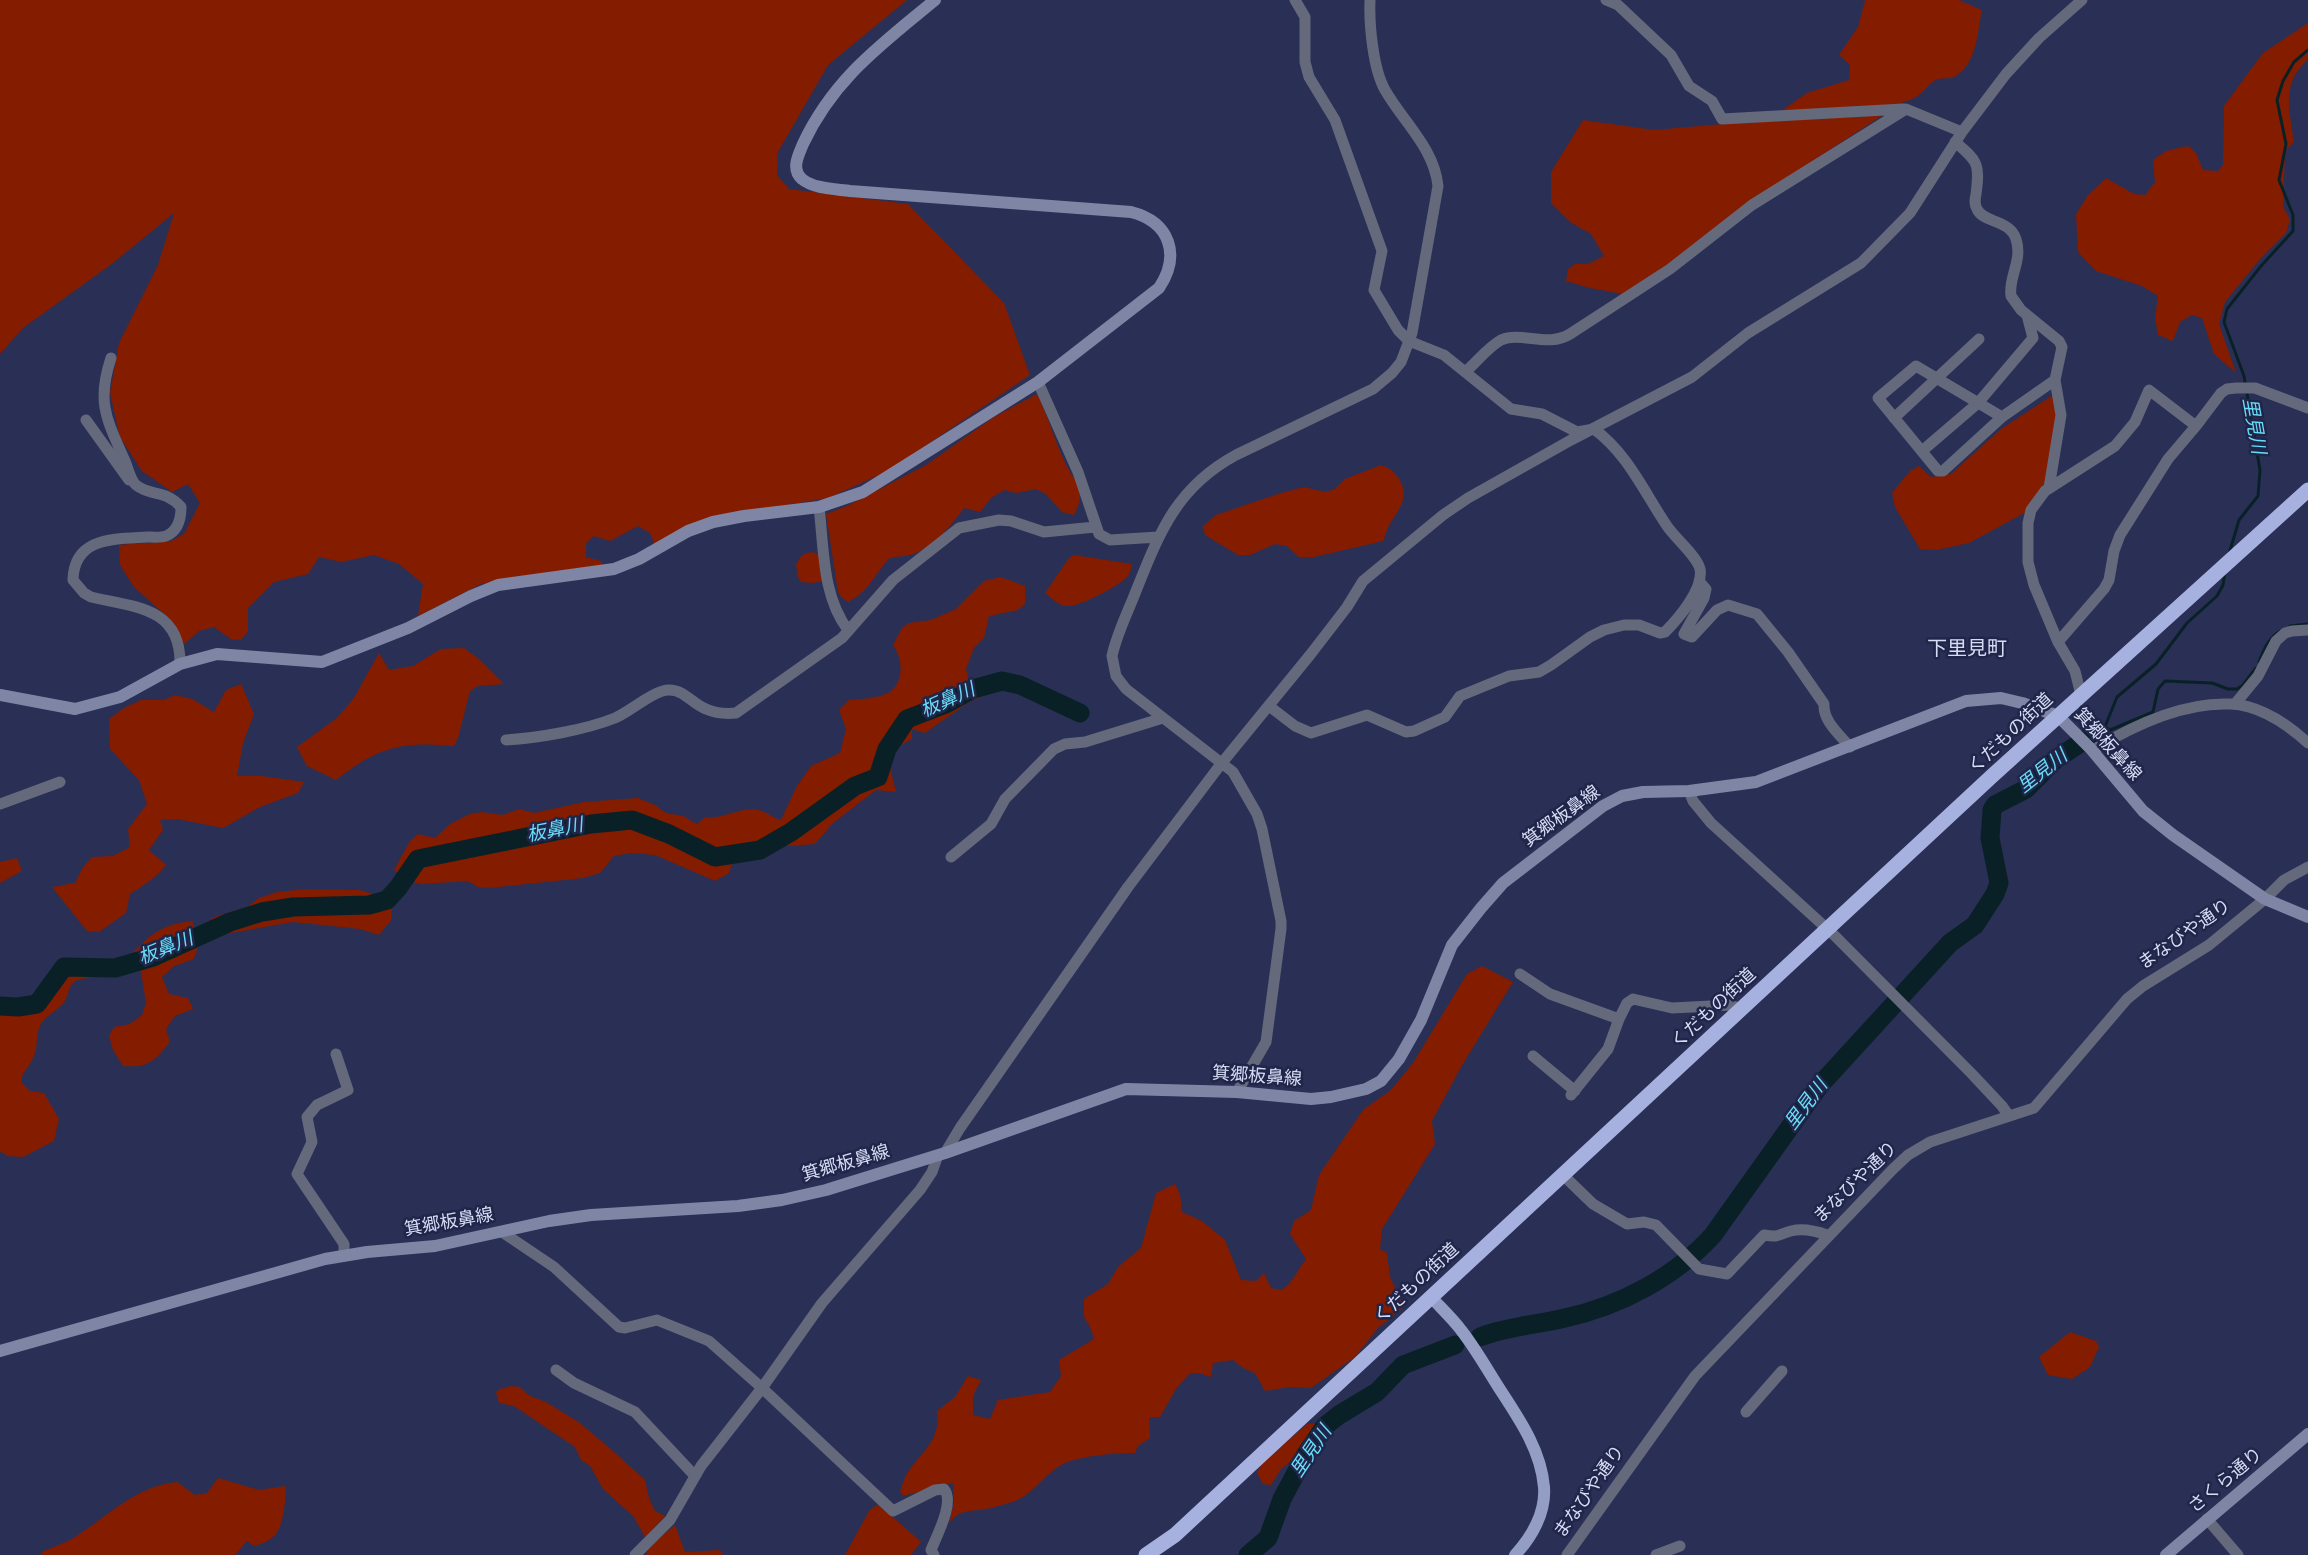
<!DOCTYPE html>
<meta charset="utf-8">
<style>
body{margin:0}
canvas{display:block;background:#292f55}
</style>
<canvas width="2308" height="1555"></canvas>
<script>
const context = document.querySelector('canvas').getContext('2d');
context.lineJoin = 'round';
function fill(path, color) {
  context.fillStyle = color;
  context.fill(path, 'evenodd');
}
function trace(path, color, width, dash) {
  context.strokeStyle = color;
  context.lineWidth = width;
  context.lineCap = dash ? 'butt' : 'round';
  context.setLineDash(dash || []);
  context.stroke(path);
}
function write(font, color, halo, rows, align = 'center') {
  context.font = font + ' "Source Serif 4","Noto Sans JP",serif';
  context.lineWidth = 5;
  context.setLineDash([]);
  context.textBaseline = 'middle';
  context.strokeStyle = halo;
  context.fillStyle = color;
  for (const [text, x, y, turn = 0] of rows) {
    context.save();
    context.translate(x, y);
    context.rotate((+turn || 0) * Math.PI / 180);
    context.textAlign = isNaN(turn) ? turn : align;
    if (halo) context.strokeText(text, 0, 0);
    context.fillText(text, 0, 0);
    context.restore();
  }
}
fill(new Path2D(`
 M0 0H907L828 65 778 152 777 175 789 189 908 204 1004 303 1030 375 888 471 828 498 726 515 655 545 650 533 638 526 610 541 594 536 586 543V557L601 561 605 568 481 584 418 616 423 584 399 564 374 555 341 562 319 557 308 574 274 582 248 608V631L241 640 231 639 214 627 199 631 182 646 171 620 134 587 120 565 119 545 171 541 184 534 200 503 188 484 172 492 142 471 120 437 110 393 119 343 158 265 174 213 113 263 23 328 0 354Z
 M1865 0H1959L1982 10C1977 33 1977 65 1954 77 1949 79 1943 78 1938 79 1925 84 1925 97 1903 102L1757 197 1684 255 1623 294 1590 288 1566 281 1568 269 1575 264H1588L1604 256 1591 234 1570 222 1551 203V172L1583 120 1654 130 1746 122 1781 111 1807 93 1849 80 1850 65 1839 55 1858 27Z
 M2308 23V59C2281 84 2289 108 2294 141L2285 152 2283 206 2290 220 2286 233 2261 258 2225 302 2219 324 2236 373 2214 354 2202 318 2192 315 2180 322 2173 341 2158 335 2155 318 2158 296 2142 286 2096 271 2078 252 2076 214 2088 195 2106 178 2134 194 2145 195 2155 182 2153 160 2166 151 2188 146 2196 153 2203 170 2218 171 2223 165 2224 106 2263 53Z
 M1037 394C1050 420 1056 447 1070 472 1075 479 1080 487 1080 497 1080 503 1077 509 1074 515L1062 512 1046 494 1036 489 1017 493 1004 490 991 498 980 512 964 508C951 526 932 549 910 555 903 557 896 556 890 558 875 573 869 592 848 602L841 597 838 592 826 514 847 506 926 465 994 417Z
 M2053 395 2058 418 2045 485 2026 512 1969 543 1936 550 1920 549 1895 507 1892 493 1910 471 1919 466 1931 477 1951 474 2001 429Z
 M1381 465C1391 469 1394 471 1399 479 1410 496 1400 508 1391 522 1387 528 1386 535 1383 541L1314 557H1299L1287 546 1275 544 1250 555H1238L1205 535 1203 526 1216 515 1281 493 1304 487 1325 492 1335 489 1345 479Z
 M811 552 820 554 823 581 812 583 801 582 798 577 796 564 802 555Z
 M1074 555 1132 564C1131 568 1130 575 1126 578 1117 587 1082 605 1069 606 1059 607 1052 598 1045 593L1069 558Z
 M1001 577 1025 586V604L1018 610 989 616 984 638 974 648 966 669 970 685 999 677 1022 692 1003 688 987 694 969 702 925 733 912 729V739L901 745 889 763 896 792 876 790 833 823 815 844 788 846 773 837 736 850 729 873 715 881 655 855 631 853 614 856 600 873 583 878 489 888 478 887 468 881 421 884 408 881 394 870 410 841 418 834 435 838 450 824 470 814 482 812 502 815 520 809 534 813 584 802 638 798 655 805 666 813 683 816 697 824 705 817C723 820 741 806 759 810 767 812 773 818 781 820L797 786 811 766 840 753 846 729 839 710 849 700C870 698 896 699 900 675 902 664 899 654 893 645L902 628 909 623 931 620 956 609 984 581Z
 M464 648 479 659 504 684 478 686 470 691 458 738 454 746C401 741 378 747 336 780L307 766 297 747 337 718 354 698 379 653 389 670 413 666 441 649Z
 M241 684 254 714 243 743 237 776H262L304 782 298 793 260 807 223 828 177 819 160 820 163 830 149 850 166 865C156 878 144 885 130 894L126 913 99 932 87 931 52 887 75 883 83 867 92 857 113 856 130 847 128 829 147 804 139 780 110 749 109 719 124 708 141 700H164L175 695 192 699 214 712 226 690Z
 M17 858 22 871 0 883V862Z
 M306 889 359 890 381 896 392 910 391 920 379 935 360 929 293 922 214 936 211 918 247 907 259 898 277 892Z
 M193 921 197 950 194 959 174 966 162 977 169 994 188 998 193 1009 175 1016 166 1029 170 1042C154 1061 149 1068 123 1066L113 1050 109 1036 114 1027 130 1024 142 1015 146 1003 141 972 133 953C150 933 167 923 193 921Z
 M105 963H122L123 971 77 980C68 986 70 990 66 999 61 1010 44 1015 39 1028 36 1037 38 1048 33 1058 29 1068 22 1071 21 1082L30 1091 44 1093 59 1119 54 1141 23 1157 7 1156 0 1151V1014L38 1012 65 975 77 968Z
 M1482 966 1513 982 1461 1067 1432 1121 1435 1144 1382 1229 1380 1249 1387 1253 1390 1277 1404 1307 1378 1328 1355 1357 1311 1388 1289 1387 1265 1391 1255 1373 1243 1368 1233 1360 1213 1363 1211 1377 1199 1373H1190L1176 1389 1160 1417H1149L1150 1438 1138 1446 1135 1453C1114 1453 1091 1455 1070 1461 1048 1468 1036 1493 1015 1501 1005 1504 994 1508 985 1509 969 1512 958 1509 949 1524L954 1502 953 1483 903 1496 900 1491C903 1484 905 1475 910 1469 925 1449 941 1438 937 1411L955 1397 968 1376 981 1380 973 1396V1415L990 1419 998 1400 1050 1392 1061 1376 1059 1360 1094 1339 1090 1327 1084 1317V1299L1108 1284 1118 1267 1141 1248 1156 1193 1175 1184 1180 1194 1182 1212 1202 1221 1225 1240 1241 1280 1256 1281 1264 1273 1271 1288 1282 1290C1293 1283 1297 1270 1306 1259L1290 1234 1294 1221 1311 1210 1319 1175 1363 1110 1391 1090 1413 1063 1467 974Z
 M2070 1332 2096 1341 2099 1347 2090 1367 2072 1379 2048 1375 2039 1357Z
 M511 1386 520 1387 530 1396 546 1402 580 1423 613 1451 645 1480 649 1498 655 1511 665 1516 645 1537 634 1517 603 1489 590 1466 581 1460 575 1447 514 1406 499 1403 496 1392 500 1389Z
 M1307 1424H1317L1320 1429 1308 1448 1281 1469 1271 1485 1263 1484 1257 1473 1262 1463Z
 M218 1478 259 1490 285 1486C287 1494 285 1502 284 1510 280 1532 276 1540 254 1546L247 1541 235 1555H42V1552C53 1546 68 1543 78 1535 110 1514 137 1486 177 1482L195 1495 207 1493Z
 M878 1504 921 1542 911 1555H845L869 1511Z
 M675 1525 685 1552 720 1550 723 1555H646L649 1547Z`), '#841c00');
trace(new Path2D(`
 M2229 554 2239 520 2258 496 2260 470 2244 376 2224 322 2227 309 2261 266 2293 231V215L2279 180 2286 144 2277 100 2283 81 2294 62 2308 50
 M2290 626 2308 624
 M2259 662C2264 649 2268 639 2280 631
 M2103 733 2153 712 2158 689 2165 681 2212 683 2228 689H2237L2243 685 2256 668
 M2102 734 2117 697 2156 664 2187 623 2217 596 2223 585 2225 572`), '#092126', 3);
trace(new Path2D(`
 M0 1006 18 1007 37 1004 64 967 115 968 153 957 230 922 262 912 293 907 369 905 387 900 398 888 418 859 591 824 632 820 669 834 715 857 760 850 791 832 855 786 878 777 887 749 907 719 946 704 973 689 1002 681 1020 685 1080 713
 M1480 1337C1508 1326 1536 1325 1565 1318 1620 1306 1675 1277 1713 1235L1820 1085 1950 943 1975 925 1995 894 1999 883 1990 838 1992 810 1995 805 2026 789 2056 759 2088 738 2102 734
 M1248 1555 1268 1538 1282 1499 1306 1454 1325 1426 1339 1415 1377 1392 1403 1365 1455 1345`), '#092126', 19);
trace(new Path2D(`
 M1606 0 1618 5 1671 55 1689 86 1712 101 1722 119 1903 109
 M1955 142C1978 161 1980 164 1976 194 1975 199 1974 204 1977 209 1983 223 2009 219 2016 239 2023 261 2008 277 2011 296L2021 310 2059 341 2062 347 2055 380 2061 415 2049 488
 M111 358C96 403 107 420 125 461 128 468 131 481 136 485 151 497 165 489 181 507 181 518 178 531 166 536 161 538 152 537 147 537 114 539 74 537 73 580L84 593 91 597C134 607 181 607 180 664
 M1465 372C1476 363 1488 347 1501 340 1521 331 1548 348 1570 334L1670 269 1752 205 1906 109 1962 132
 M1038 382 1078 472 1099 534 1110 540 1158 537
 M2002 417 1916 366 1878 398 1938 471H1943L2002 417 2055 380
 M1894 418 1979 339
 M86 420 129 480
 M1922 451 1978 403 2033 338 2027 315
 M819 507C824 548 822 596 848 630
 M1699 581 1706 589 1704 598 1684 634 1692 637 1717 610 1728 605 1757 614 1788 652 1824 704C1823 721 1839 734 1850 747
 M2058 642 2104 589 2109 580 2114 551 2120 535 2168 459 2196 426 2221 393 2227 389 2236 388H2255L2308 408
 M2081 695 2075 671 2058 642 2034 585 2028 562V523L2031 510 2045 491 2115 446 2135 422 2149 390 2196 426
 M2235 704 2258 676 2276 641 2285 633 2292 631 2308 630
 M1269 706 1295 726 1311 733 1367 715 1406 732 1414 731 1445 717 1460 696 1509 676 1539 672 1551 665 1590 637 1604 630 1624 625H1639L1660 633 1665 632C1678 619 1704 589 1700 569 1697 556 1675 538 1667 526 1644 492 1628 454 1594 429L1577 432 1542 414 1511 409 1444 355 1409 341 1398 330 1374 290 1382 251 1335 120 1309 77 1305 62V17L1295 0
 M506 740C538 738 585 730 615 718 631 711 654 690 669 690 685 690 692 704 706 709 715 713 727 714 736 713L842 638 893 580 959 528 999 520 1011 521 1044 532 1095 527
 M2093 750C2132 726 2183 702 2230 704 2260 705 2286 723 2308 743
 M1689 791 1693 801 1711 823 1835 936 1972 1074 2002 1106 2009 1116
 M0 804 60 782
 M951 857 991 824 1005 799 1054 749 1065 744 1085 742 1163 718
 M1520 974 1550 994 1619 1019 1627 1003 1633 999 1672 1008 1730 1005 1741 1009
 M336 1054 348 1090 317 1105 307 1117 312 1142 297 1174 344 1244V1256
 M1533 1056 1575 1091
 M1237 1092 1266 1042 1281 929V921L1262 829 1257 814 1233 772 1126 689 1116 676 1112 656C1117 633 1128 612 1136 591 1160 531 1177 487 1236 455L1373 389 1392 373 1401 362 1412 333 1438 186C1434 148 1404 123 1385 90 1373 69 1369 24 1370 0
 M1571 1095 1608 1049 1619 1019
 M945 1153 960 1128 1128 887 1221 764 1310 655 1347 607 1363 581 1443 515 1468 498 1571 440 1692 377 1748 333 1861 263 1910 213 1962 132 2006 74 2039 38 2082 0
 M1563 1175 1593 1204 1627 1224 1644 1222 1656 1225 1699 1269 1727 1274 1764 1235C1781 1238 1778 1234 1791 1231 1803 1228 1816 1231 1827 1235
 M502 1232 554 1267 619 1327 625 1328 657 1320 709 1341 762 1388 893 1511 935 1490 944 1489C955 1502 937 1535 931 1550L934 1555
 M556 1370 574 1383 635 1412 695 1476
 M1746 1412 1782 1371
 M2207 1519 2238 1555
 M635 1555 670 1520 701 1466 762 1388 822 1303 920 1190 932 1172 938 1155
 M1567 1555 1695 1376 1893 1169 1908 1155 1930 1142 2034 1108 2127 999 2143 986 2209 945 2265 899 2284 880 2308 867
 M1656 1555 1680 1546`), '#64697c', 11);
trace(new Path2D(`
 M0 695 75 709 120 697 180 664 217 654 322 662 408 628 471 596 498 585 614 569 639 559 688 531 713 522 744 516 819 507 863 492 1038 382 1159 288C1181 255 1170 222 1131 212L850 191C836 189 814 189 802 179 791 169 798 156 803 144 834 78 881 45 935 0
 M0 1351 325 1259 367 1252 435 1246 549 1221 591 1215 738 1206 782 1200 826 1190 945 1153 1126 1089 1237 1092 1311 1099 1331 1097 1366 1089 1381 1081 1399 1059 1421 1020 1452 945 1481 908 1503 883 1603 806 1622 796 1643 792 1689 791 1756 782 1966 701 2001 698 2022 703 2058 716 2090 748 2143 811 2173 835 2265 899 2308 917
 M2166 1555 2308 1434`), '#7f86a5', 12);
trace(new Path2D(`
 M1431 1297C1441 1308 1452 1318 1461 1330 1476 1349 1488 1371 1501 1391 1520 1420 1541 1451 1544 1487 1546 1512 1532 1537 1515 1555`), '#949dc4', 12);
trace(new Path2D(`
 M1146 1555 1175 1535 1992 776 2308 490`), '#a7b1e0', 15);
write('18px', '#d6dcf4', '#20254a', [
 ["くだもの街道",2011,734,-43],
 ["箕郷板鼻線",2107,745,48],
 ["箕郷板鼻線",1562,817,-36],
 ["まなびや通り",2185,935,-35],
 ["くだもの街道",1714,1009,-43],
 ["箕郷板鼻線",1257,1077,4],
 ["箕郷板鼻線",846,1164,-16],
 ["まなびや通り",1856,1183,-44],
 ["箕郷板鼻線",449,1223,-10],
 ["くだもの街道",1417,1284,-43],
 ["さくら通り",2226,1481,-40],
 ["まなびや通り",1590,1492,-55]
]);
write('italic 19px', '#69dcf7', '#20254a', [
 ["里見川",2253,426,80],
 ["板鼻川",948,701,-24],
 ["里見川",2043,772,-38],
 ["板鼻川",555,831,-11],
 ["板鼻川",166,949,-22],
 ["里見川",1807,1105,-53],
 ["里見川",1312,1452,-56]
]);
write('20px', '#d6dcf4', '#20254a', [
 ["下里見町",1967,650]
]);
</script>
